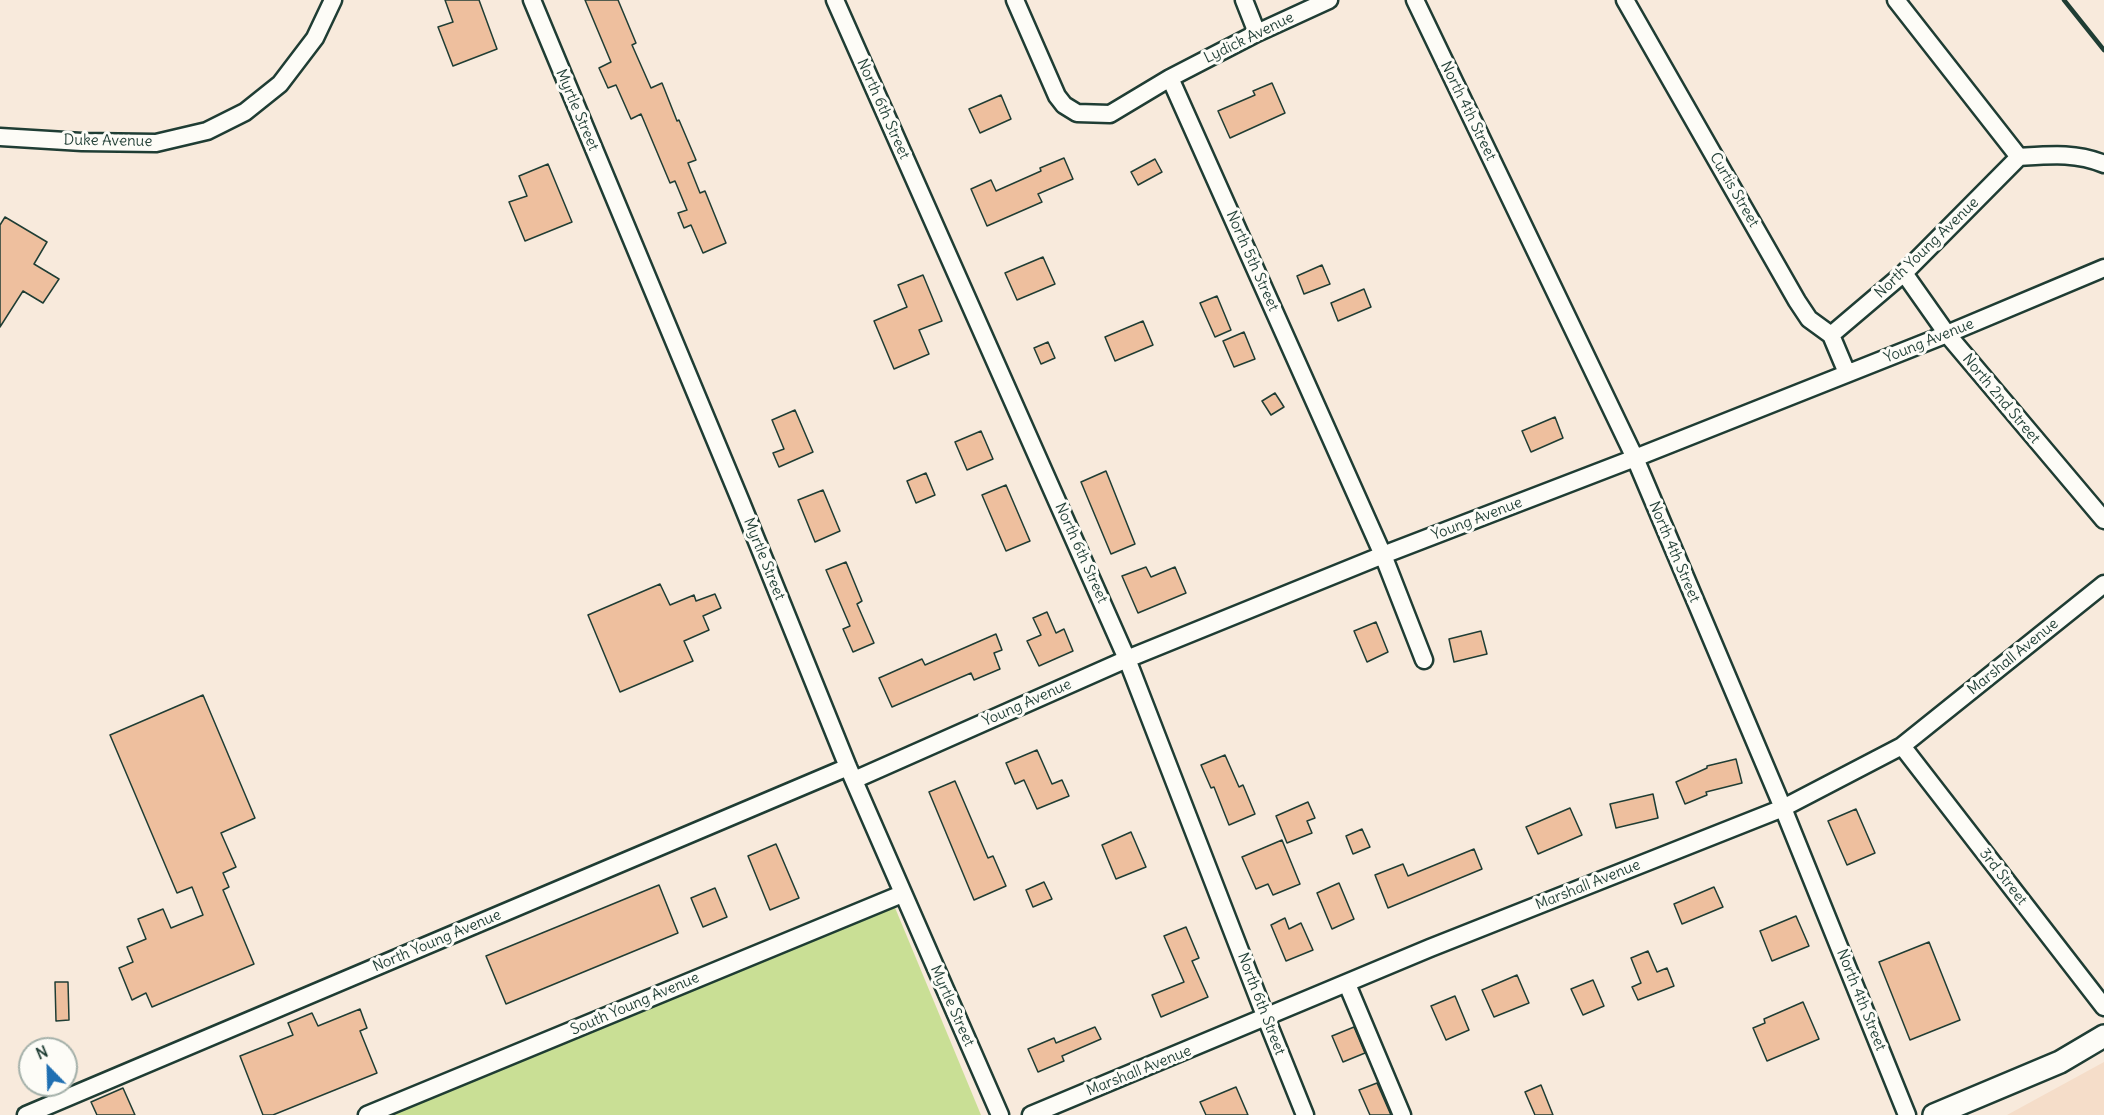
<!DOCTYPE html>
<style>
body{margin:0}
#map{position:relative;width:2104px;height:1115px;overflow:hidden;background:#f8eadc;font-family:Delius,sans-serif}
canvas{display:block}
.north{position:absolute;left:18px;top:1037px;width:60px;height:60px;box-sizing:border-box;background:#fdfcf7;border:2px solid #a4b0a9;border-radius:50%;rotate:337deg;font-size:16px;font-weight:700;line-height:24px;text-align:center;color:#1f3d34}
.north::after{content:'';display:block;margin:auto;width:21px;height:27px;background:#1f6fb2;clip-path:polygon(50% 0,100% 100%,50% 72%,0 100%)}
</style>
<div id="map">
<canvas width="2104" height="1115"></canvas>
<div class="north">N</div>
</div>
<script>
const context = document.querySelector('canvas').getContext('2d');
context.lineJoin = 'round';
function fill(path, color) {
  context.fillStyle = color;
  context.fill(path, 'evenodd');
}
function trace(path, color, width, dash) {
  context.strokeStyle = color;
  context.lineWidth = width;
  context.lineCap = dash ? 'butt' : 'round';
  context.setLineDash(dash || []);
  context.stroke(path);
}
function write(font, color, halo, rows, align = 'center') {
  context.font = font + ' Delius,sans-serif';
  context.lineWidth = 6;
  context.setLineDash([]);
  context.textBaseline = 'middle';
  context.strokeStyle = halo;
  context.fillStyle = color;
  for (const [text, x, y, turn = 0] of rows) {
    context.save();
    context.translate(x, y);
    context.rotate((+turn || 0) * Math.PI / 180);
    context.textAlign = isNaN(turn) ? turn : align;
    if (halo) context.strokeText(text, 0, 0);
    context.fillText(text, 0, 0);
    context.restore();
  }
}
fill(new Path2D(`
 M2104 1062V1115H2007Z`), '#f5ddc9');
fill(new Path2D(`
 M891 898 981 1115H378Z`), '#c9df95');
const building = new Path2D(`
 M445 0H479L497 49 453 66 438 27 453 22Z
 M585 0H618L636 43 632 45 651 88 662 83 677 121 679 120 696 160 688 163 700 193 705 191 726 243 703 253 691 225 684 228 678 213 687 210 675 181 670 183 641 114 631 119 616 85 608 88 599 68 611 62Z
 M1272 83 1285 113 1230 138 1218 111 1255 95 1253 91Z
 M1001 95 1011 119 980 133 969 109Z
 M1064 158 1073 179 1038 194 1042 202 987 226 971 189 991 180 996 191 1041 171 1040 168Z
 M1155 159 1162 172 1138 185 1131 172Z
 M548 164 572 222 525 241 509 202 527 196 519 176Z
 M5 217 47 242 34 264 59 279 43 303 23 291 0 327V225Z
 M1043 257 1055 284 1017 300 1005 273Z
 M1322 265 1330 284 1304 294 1297 276Z
 M923 275 942 321 919 330 929 354 894 369 874 321 907 307 898 285Z
 M1364 289 1371 307 1338 321 1331 303Z
 M1217 296 1231 330 1215 337 1200 303Z
 M1143 321 1153 345 1115 361 1105 337Z
 M1244 332 1255 359 1234 367 1223 341Z
 M1048 342 1055 358 1041 364 1034 348Z
 M1275 393 1284 407 1271 415 1262 401Z
 M795 410 813 452 779 467 773 453 784 449 772 420Z
 M1555 417 1563 438 1531 452 1522 431Z
 M981 431 993 459 967 470 955 442Z
 M1106 471 1135 544 1111 554 1081 482Z
 M926 473 935 495 916 503 907 481Z
 M1006 485 1030 541 1006 551 982 495Z
 M823 490 840 531 815 542 798 500Z
 M846 562 862 601 857 604 874 643 853 652 843 629 850 626 826 570Z
 M1146 567 1151 577 1175 567 1186 593 1138 613 1122 576Z
 M660 584 670 605 694 595 696 601 715 594 721 608 703 616 709 630 684 641 693 661 620 692 588 615Z
 M1047 612 1056 633 1064 629 1073 651 1039 666 1027 641 1041 635 1033 618Z
 M1376 622 1388 652 1367 662 1354 631Z
 M1481 631 1487 654 1454 662 1449 639Z
 M996 634 1002 650 994 653 1000 669 974 680 971 673 892 707 879 678 922 659 925 665Z
 M203 695 255 818 221 833 236 867 223 873 229 887 223 890 254 964 152 1007 146 993 132 1000 119 968 133 962 127 947 146 939 138 919 163 909 171 928 203 915 192 887 177 893 110 735Z
 M1037 750 1052 784 1062 780 1069 796 1037 809 1024 780 1015 784 1006 763Z
 M1225 755 1239 787 1243 785 1255 814 1229 825 1214 787 1211 788 1201 765Z
 M1736 759 1742 783 1706 792 1707 795 1685 804 1676 782 1707 768V766Z
 M955 781 988 858 993 856 1006 886 974 900 929 792Z
 M1653 794 1658 818 1616 828 1610 804Z
 M1308 802 1315 818 1307 821 1312 833 1287 843 1276 816Z
 M1570 808 1582 835 1538 854 1526 827Z
 M1856 809 1875 853 1847 865 1828 821Z
 M1362 829 1370 847 1353 854 1346 836Z
 M1131 832 1146 867 1116 879 1102 845Z
 M1282 840 1300 884 1273 895 1268 884 1256 889 1242 857Z
 M776 844 799 898 770 910 748 856Z
 M1474 849 1482 869 1388 908 1375 875 1403 864 1408 876Z
 M1044 882 1052 899 1033 907 1026 890Z
 M1339 883 1354 919 1332 929 1317 893Z
 M659 885 678 933 506 1004 486 956Z
 M1714 887 1723 907 1682 924 1674 904Z
 M715 888 727 917 703 927 691 898Z
 M1796 916 1809 946 1772 961 1760 931Z
 M1285 918 1289 929 1301 923 1313 950 1286 961 1271 925Z
 M1186 927 1199 958 1192 961 1208 997 1161 1017 1152 995 1184 982 1164 936Z
 M1929 942 1960 1020 1910 1040 1879 962Z
 M1648 951 1657 972 1667 968 1674 986 1638 1000 1632 987 1641 983 1631 958Z
 M1517 975 1529 1003 1494 1017 1482 990Z
 M1593 980 1604 1006 1583 1015 1571 989Z
 M55 982H68L69 1020 56 1021Z
 M1455 996 1469 1030 1446 1040 1431 1006Z
 M1803 1002 1819 1039 1767 1061 1753 1028 1765 1023 1764 1019Z
 M360 1009 367 1028 360 1031 377 1073 273 1115H263L240 1056 293 1035 288 1023 312 1013 318 1026Z
 M1095 1027 1101 1039 1062 1056 1064 1061 1038 1072 1028 1049 1054 1038 1056 1043Z
 M1354 1027 1365 1053 1343 1062 1332 1036Z
 M1377 1083 1391 1115H1370L1359 1090Z
 M1541 1085 1553 1115H1535L1525 1092Z
 M1236 1087 1248 1115H1206L1200 1102Z
 M123 1088 135 1115H97L91 1102Z`);
fill(building, '#eebf9e');
trace(building, '#1f3d34', 1.5);
const minor = new Path2D(`
 M532 0 741 502 848 767 1000 1115
 M835 0 1127 659 1266 1018 1305 1115
 M1015 0 1057 96 1064 105 1077 113 1110 114 1170 78 1257 33 1329 0
 M1244 0 1257 33
 M1415 0 1635 458 1783 808 1907 1115
 M1625 0 1797 301 1809 319 1831 335 1847 373
 M1896 0 2019 157C2049 155 2076 152 2104 164
 M1170 78 1383 555 1424 660
 M0 137 82 142 156 143 207 131 245 112 280 84 315 38 333 0
 M1904 273 1947 334 2104 520
 M1831 335 1904 273 2019 157
 M1902 746 2104 1007
 M854 780 1127 659 1383 555 1635 458 1947 334 2104 268
 M1347 984 1402 1115
 M26 1115 848 767
 M367 1115 902 894
 M1031 1115 1430 948 1783 808 1902 746 2104 584`);
const major = new Path2D(`
 M1934 1115 2060 1062 2104 1036`);
trace(minor, '#1f3d34', 21);
trace(major, '#1f3d34', 26);
trace(minor, '#fdfcf7', 16);
trace(major, '#fdfcf7', 21);
trace(new Path2D(`
 M2064 0 2104 50`), '#1f3d34', 4.5);
write('15px', '#1f3d34', '#fdfcf7', [
 ["Lydick Avenue",1249,38,-26],
 ["North 6th Street",883,109,66],
 ["Myrtle Street",577,110,67],
 ["North 4th Street",1468,111,64],
 ["Duke Avenue",108,141,1],
 ["Curtis Street",1734,190,60],
 ["North Young Avenue",1927,248,-44],
 ["North 5th Street",1252,261,66],
 ["Young Avenue",1929,341,-22],
 ["North 2nd Street",2001,399,50],
 ["Young Avenue",1477,519,-21],
 ["North 4th Street",1674,552,67],
 ["North 6th Street",1081,553,66],
 ["Myrtle Street",764,559,68],
 ["Marshall Avenue",2013,657,-39],
 ["Young Avenue",1027,703,-24],
 ["3rd Street",2003,877,52],
 ["Marshall Avenue",1588,885,-22],
 ["North Young Avenue",437,941,-23],
 ["North 4th Street",1861,1000,68],
 ["South Young Avenue",635,1004,-23],
 ["North 6th Street",1261,1004,69],
 ["Myrtle Street",952,1006,66],
 ["Marshall Avenue",1139,1071,-22]
]);
</script>
